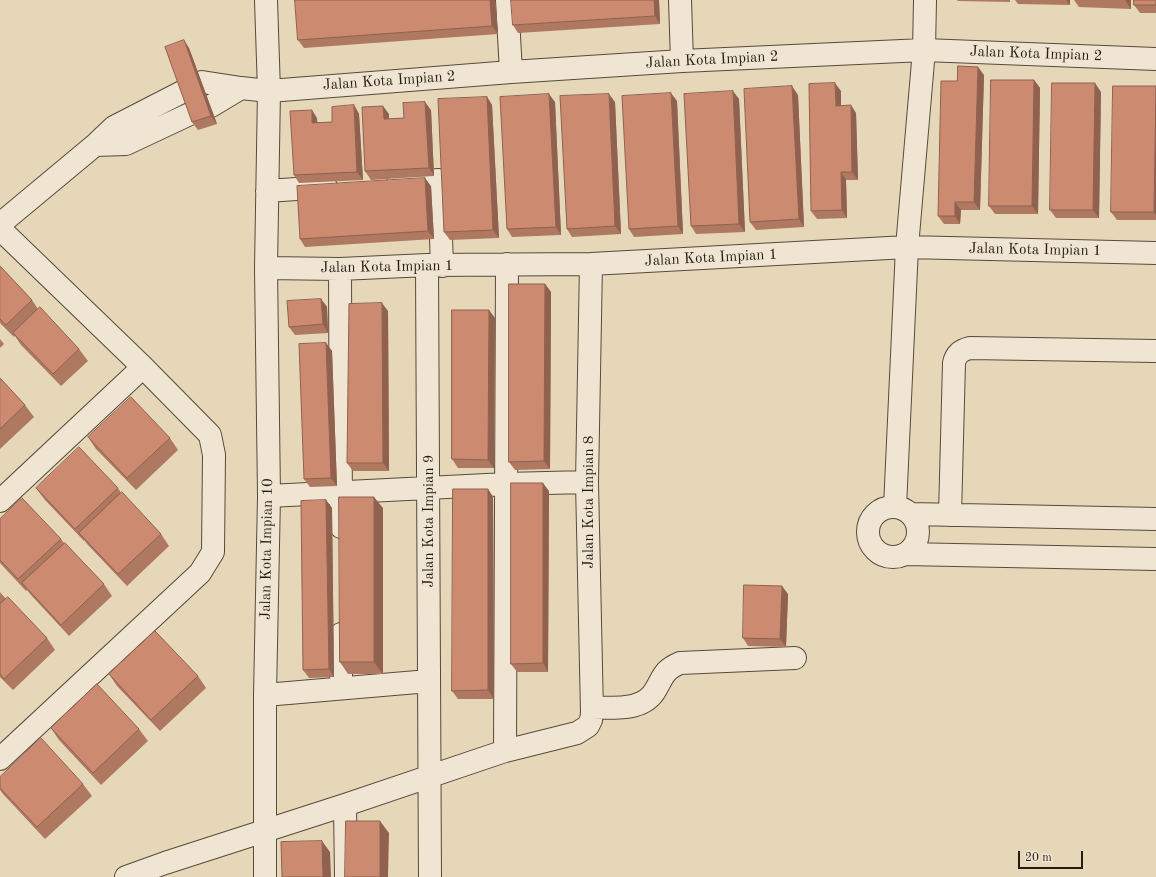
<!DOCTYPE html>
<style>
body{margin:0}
#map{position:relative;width:1156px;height:877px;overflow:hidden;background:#e7d7b9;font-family:"Old Standard TT",serif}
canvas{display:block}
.scale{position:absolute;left:1018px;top:851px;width:65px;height:18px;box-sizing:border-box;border:2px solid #251c11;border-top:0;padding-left:5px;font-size:12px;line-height:14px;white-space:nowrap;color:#251c11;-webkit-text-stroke:3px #efe5d2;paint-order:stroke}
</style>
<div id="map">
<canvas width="1156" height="877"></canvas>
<div class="scale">20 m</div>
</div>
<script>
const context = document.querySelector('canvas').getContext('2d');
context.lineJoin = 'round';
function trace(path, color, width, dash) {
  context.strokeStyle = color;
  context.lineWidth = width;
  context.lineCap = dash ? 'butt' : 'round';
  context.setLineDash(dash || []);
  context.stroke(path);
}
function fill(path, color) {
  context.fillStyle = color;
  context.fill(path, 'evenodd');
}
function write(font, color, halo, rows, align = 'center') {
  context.font = font + ' "Old Standard TT",serif';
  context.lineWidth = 4;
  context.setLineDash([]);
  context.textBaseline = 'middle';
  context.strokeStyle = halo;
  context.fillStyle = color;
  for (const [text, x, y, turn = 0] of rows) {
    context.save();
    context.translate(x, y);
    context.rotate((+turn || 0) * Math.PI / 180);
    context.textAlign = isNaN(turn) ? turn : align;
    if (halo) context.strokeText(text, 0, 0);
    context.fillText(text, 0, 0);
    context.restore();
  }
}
const minor = new Path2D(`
 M507 0 511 72
 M680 0 682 61
 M202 82 241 88 269 91 511 72 682 61 924 50 1156 59
 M211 106 241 88
 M95 145 126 144 192 113
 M398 183 439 180 442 266
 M267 191 326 187
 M0 224 95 145 114 127 184 91
 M0 229 143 367 210 435 214 455 213 552 200 573 0 759
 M427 265 430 877
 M266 268 340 269 427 265 591 264 907 247 1156 253
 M340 269 341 527
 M269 496 506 484 587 482
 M0 501 143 367
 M895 507 907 247 924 50 925 0
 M868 532a25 25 0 1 1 50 0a25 25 0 1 1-50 0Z
 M911 514 1156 519
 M950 515 954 363C956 354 961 350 970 348L1156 351
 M905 554 1156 559
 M341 687V634
 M265 695 429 681
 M592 708C614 707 644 712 656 689 664 675 664 670 680 663L795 658
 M505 751 507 264
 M345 805 346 877
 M126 877 165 863 345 805 505 751 577 733 588 726 591 720 592 713 587 482 591 264
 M265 877V695L269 496 266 268 269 91 266 0`);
trace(minor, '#564b3b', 24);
trace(minor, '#efe5d2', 22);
fill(new Path2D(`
 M295 0H495L498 34 304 48 298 40Z
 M659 0 660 24 518 33 513 25Z
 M957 0H1010V2L958 1Z
 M1015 0H1070V5L1018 4Z
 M1074 0H1131V9L1079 7Z
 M1156 0V13H1140L1134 5Z
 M189 48 217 124 198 130 192 122Z
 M984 75 980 210H961L960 224H944L938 216 957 81Z
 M1034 80 1040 88 1038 214H995L989 206Z
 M1156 86V220H1117L1111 212Z
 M841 91V105L856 113 858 180H846L847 218 817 219 811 211Z
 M1101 92 1099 218H1056L1050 210Z
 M798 95 804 227 756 230 750 222Z
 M487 97 492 105 499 238 450 240 444 232Z
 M739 99 745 232 696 234 691 226Z
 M677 101 683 234 634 237 629 229Z
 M555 102 561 235 512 237 507 229Z
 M615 102 621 234 572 237 567 229Z
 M354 105 359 114 363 180 299 183 294 175 317 118V122H332Z
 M431 110 434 176 371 180 365 171 389 114V119L404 118Z
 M431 186 434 239 305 247 300 239Z
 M0 266 32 300 38 309 79 349 88 361 61 386 21 345 15 336 14 337 0 323Z
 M545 284 551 292 550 469 515 470 509 462Z
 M321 299 327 307 328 333 295 335 289 327Z
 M388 311 389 471H353L347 463Z
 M495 318 494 468H458L452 459Z
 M0 339 4 344 0 348Z
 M326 343 332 351 337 486 310 487 304 479Z
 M0 378 25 405 34 417 0 449Z
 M88 437 170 438 178 450 136 490 96 449Z
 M36 488H118L121 493 161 534 169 546 127 586 88 545 84 540V541L45 500Z
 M488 489 493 497 494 699H458L452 691Z
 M549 491 548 672H517L511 664Z
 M326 500 332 508 334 677 309 678 303 670Z
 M383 508V674H348L340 662Z
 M0 519 61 539 64 543 104 584 112 596 69 636 31 595 27 590 26 591 0 563Z
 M0 592 6 599 47 638 55 650 13 690 0 677Z
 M788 594 786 647 748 646 743 638Z
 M109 674 198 676 206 688 160 731 117 686Z
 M51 728 139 729 148 741 101 785 59 740Z
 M0 777 83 784 92 796 45 839 3 794 0 790Z`), '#af7860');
fill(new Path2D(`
 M490 0H495L498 34 492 26Z
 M654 0H659L660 24 655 16Z
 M1066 0H1070V5Z
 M1125 0H1131V9Z
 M184 40 189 48 217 124 211 116Z
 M978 67 984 75 980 210 974 202Z
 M1034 80 1040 88 1038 214 1032 206Z
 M835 83 841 91V114L836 106Z
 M1095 83 1101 92 1099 218 1093 210Z
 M792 86 798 95 804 227 799 219Z
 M733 91 739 99 745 232 739 224Z
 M671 93 677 101 683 234 678 226Z
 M549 94 555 102 561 235 556 227Z
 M609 94 615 102 621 234 615 226Z
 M487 97 492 105 499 238 493 230Z
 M425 102 431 110 434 176 429 168Z
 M354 105 359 114 363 180 357 172Z
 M851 105 856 113 858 180 852 172Z
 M383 106 389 114V127L384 119Z
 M1156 108V215L1154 212Z
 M312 110 317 118 318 131 312 123Z
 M841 172 846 180 847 218 842 210Z
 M425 178 431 186 434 239 428 231Z
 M955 202 961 210 960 224 955 216Z
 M545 284 551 292 550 469 544 461Z
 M321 299 327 307 328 333 323 324Z
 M382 303 388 311 389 471 383 463Z
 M489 310 495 318 494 468 488 460Z
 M326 343 332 351 337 486 331 478Z
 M543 483 549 491 548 672 543 663Z
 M488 489 493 497 494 699 488 690Z
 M374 497 383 508V674L374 662Z
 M326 500 332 508 334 677 329 669Z
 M782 586 788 594 786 647 780 639Z
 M380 821 389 833 388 877H380Z
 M322 841 330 852 331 877H323Z`), '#8f614e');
const building = new Path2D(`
 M295 0H490L492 26 298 40Z
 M511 0H654L655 16 513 25Z
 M1134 0H1156V5H1134Z
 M184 40 211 116 192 122 165 47Z
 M958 66 978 67 974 202H955V216H938L941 81H957Z
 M991 80H1034L1032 206H989Z
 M835 83 836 106 851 105 852 172H841L842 210 811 211 809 84Z
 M1052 83H1095L1093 210H1050Z
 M792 86 799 219 750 222 744 89Z
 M1113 86H1156L1154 212H1111Z
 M733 91 739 224 691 226 684 94Z
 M671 93 678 226 629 229 622 96Z
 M549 94 556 227 507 229 500 97Z
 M609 94 615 226 567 229 560 96Z
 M487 97 493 230 444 232 438 99Z
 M425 102 429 168 365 171 362 107 383 106 384 119 404 118 403 103Z
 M354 105 357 172 294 175 290 111 312 110V123L332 122V107Z
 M425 178 428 231 300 239 297 186Z
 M0 266 32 300 6 325 0 319Z
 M509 284H545L544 461 509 462Z
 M321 299 323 324 289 327 287 301Z
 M382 303 383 463H347L349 304Z
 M40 307 79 349 53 374 13 333Z
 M452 310H489L488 460 452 459Z
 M326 343 331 478 304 479 299 344Z
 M0 378 25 405 0 429Z
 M131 397 170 438 127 478 88 437Z
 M79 447 118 488 75 529 36 488Z
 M511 483H543V663L511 664Z
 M453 489H488V690L452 691Z
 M122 492 161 534 118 574 79 533Z
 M339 497H374V662H340Z
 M22 498 61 539 18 579 0 560V519Z
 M326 500 329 669 303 670 301 501Z
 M65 543 104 584 61 625 22 583Z
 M744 585 782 586 780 639 743 638Z
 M8 597 47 638 4 679 0 674V604Z
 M155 631 198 676 151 720 109 674Z
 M97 684 139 729 93 773 51 728Z
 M41 738 83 784 37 827 0 788V777Z
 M346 821H380V877H345Z
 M322 841 323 877H282L281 842Z`);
fill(building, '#cc8b70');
trace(building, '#8f614e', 1);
write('15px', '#251c11', '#efe5d2', [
 ["Jalan Kota Impian 2",1036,54,2],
 ["Jalan Kota Impian 2",712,60,-3],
 ["Jalan Kota Impian 2",389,81,-4],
 ["Jalan Kota Impian 1",1035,250,1],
 ["Jalan Kota Impian 1",711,258,-3],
 ["Jalan Kota Impian 1",387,267,-1],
 ["Jalan Kota Impian 8",589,502,-90],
 ["Jalan Kota Impian 9",429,521,-90],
 ["Jalan Kota Impian 10",267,549,-89]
]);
</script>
